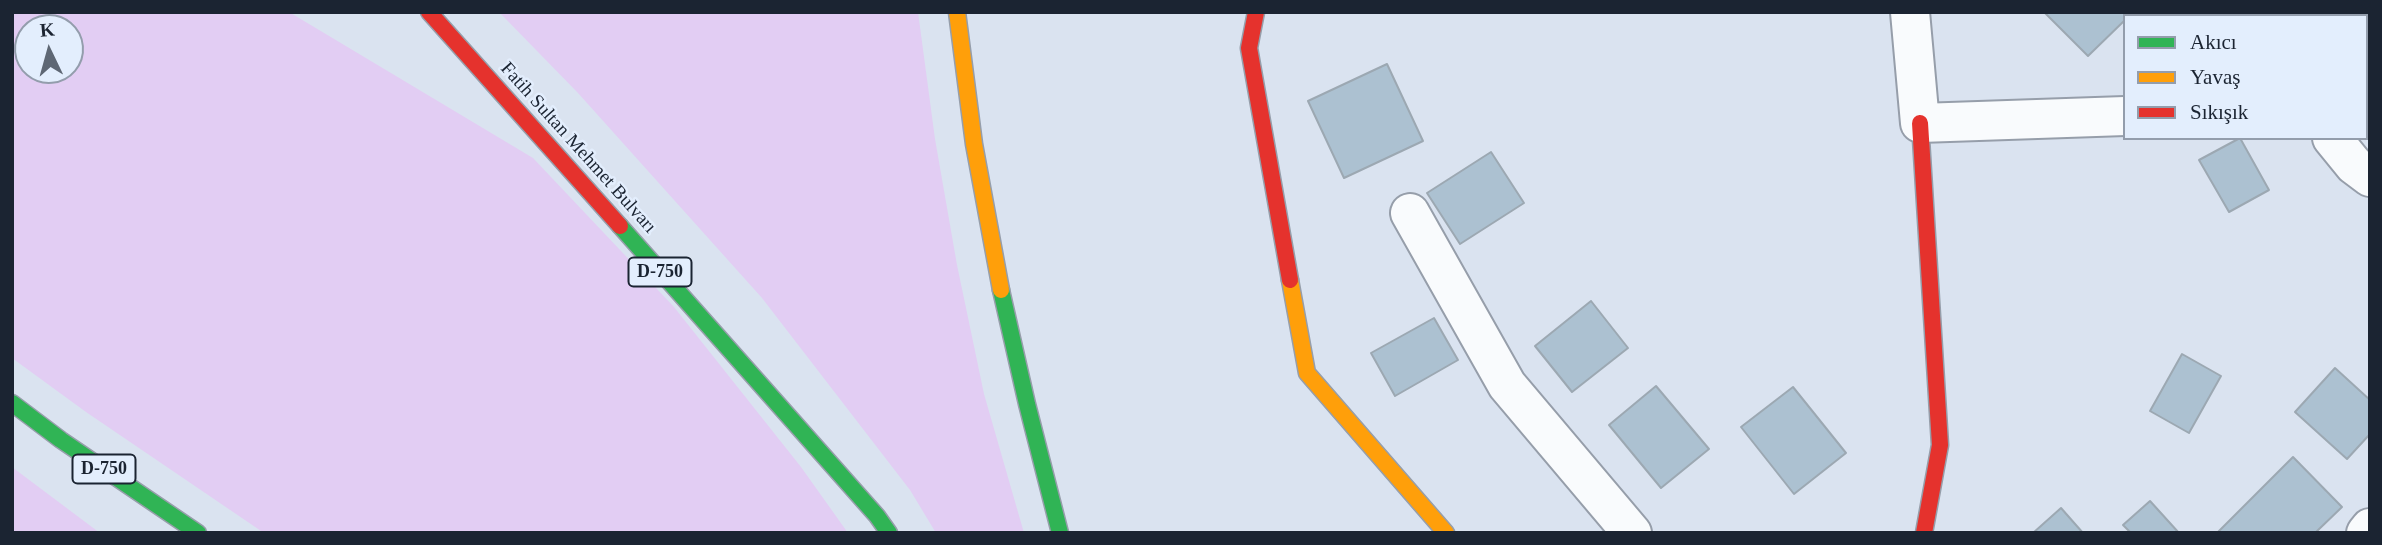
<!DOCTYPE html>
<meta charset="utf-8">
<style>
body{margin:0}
#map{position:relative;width:2382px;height:545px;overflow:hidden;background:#dae3f0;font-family:"Times New Roman",serif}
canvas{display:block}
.frame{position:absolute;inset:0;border:14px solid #1b2432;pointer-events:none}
.legend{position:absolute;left:2123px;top:14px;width:245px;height:126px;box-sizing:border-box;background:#e3eefd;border:2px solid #939dac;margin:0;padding:9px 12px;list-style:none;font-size:21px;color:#1b2432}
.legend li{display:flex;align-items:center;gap:14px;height:35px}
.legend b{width:35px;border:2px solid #939dac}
.north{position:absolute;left:14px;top:14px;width:70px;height:70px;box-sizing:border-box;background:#e3eefd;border:2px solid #939dac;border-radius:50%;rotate:355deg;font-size:19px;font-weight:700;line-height:28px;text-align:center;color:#1b2432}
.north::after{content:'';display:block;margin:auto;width:24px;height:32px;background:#5e6774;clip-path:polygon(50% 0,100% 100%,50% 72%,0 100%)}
</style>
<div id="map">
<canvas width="2382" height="545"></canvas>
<div class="frame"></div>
<ul class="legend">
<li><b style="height:9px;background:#30b455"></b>Akıcı</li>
<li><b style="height:9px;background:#ff9f0a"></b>Yavaş</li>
<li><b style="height:9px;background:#e5322d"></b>Sıkışık</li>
</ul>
<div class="north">K</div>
</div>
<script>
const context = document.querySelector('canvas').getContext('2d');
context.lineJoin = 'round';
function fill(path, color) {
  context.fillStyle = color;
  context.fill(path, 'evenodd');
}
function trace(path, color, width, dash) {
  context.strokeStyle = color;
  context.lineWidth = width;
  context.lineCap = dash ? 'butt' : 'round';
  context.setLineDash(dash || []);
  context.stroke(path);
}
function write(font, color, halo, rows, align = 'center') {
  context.font = font + ' "Times New Roman",serif';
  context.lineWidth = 5;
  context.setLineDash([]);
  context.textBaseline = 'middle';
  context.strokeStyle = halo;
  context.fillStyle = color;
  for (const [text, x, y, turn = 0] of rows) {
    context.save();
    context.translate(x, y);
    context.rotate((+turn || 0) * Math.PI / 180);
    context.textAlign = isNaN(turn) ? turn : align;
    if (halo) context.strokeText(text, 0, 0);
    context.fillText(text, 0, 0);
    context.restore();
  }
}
fill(new Path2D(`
 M12 12H289L533 158 674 307 801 467 848 533H264L86 412 12 358ZM28 28H70V70H28Z
 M499 12H918L935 139 957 265 984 394 1024 533H936L910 490 762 298 578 93Z
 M12 467 100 533H12Z`), '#e2cdf3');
const building = new Path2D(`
 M2044 12H2132L2129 16H2125V20L2088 56Z
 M2147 12H2185L2188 16H2151Z
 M1387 64 1423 141 1344 178 1308 101Z
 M2240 138 2269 190 2229 212 2199 160Z
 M1491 152 1524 203 1460 244 1427 193Z
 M1591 301 1628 348 1572 392 1535 346Z
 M1434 318 1458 360 1395 396 1371 353Z
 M2182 354 2221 376 2189 433 2150 411Z
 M2335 368 2370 400V434L2347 459 2295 412Z
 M1656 386 1709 449 1661 488 1609 425Z
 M1793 387 1846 453 1794 494 1741 427Z
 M2293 457 2342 507 2315 533H2217Z
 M2150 501 2179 533H2131L2123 525Z
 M2061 508 2083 533H2033Z`);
fill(building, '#acc1d1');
trace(building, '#9ca8b2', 2);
const street = new Path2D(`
 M1910 12 1920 123 2125 116
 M2366 59 2370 57
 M2332 138 2354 165 2370 177
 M1410 213 1507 385 1632 533
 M2366 533 2370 528`);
const fast = new Path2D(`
 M620 226 877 516 889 533
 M1001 290 1027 404 1060 533
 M12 403 61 440 198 533`);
const slow = new Path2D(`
 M957 12 974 144 1001 290
 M1290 280 1307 373 1446 533`);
const jam = new Path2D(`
 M429 12 620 226
 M1256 12 1249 48 1290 280
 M1920 123 1940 445 1924 533`);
trace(street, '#969eaa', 42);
trace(fast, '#969eaa', 19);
trace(slow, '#969eaa', 19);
trace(jam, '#969eaa', 19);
trace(street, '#f9fbfd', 38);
trace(fast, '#30b455', 16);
trace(slow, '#ff9f0a', 16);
trace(jam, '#e5322d', 16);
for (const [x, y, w] of [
 [660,272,63],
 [104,469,63]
]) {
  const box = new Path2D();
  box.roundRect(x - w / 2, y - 14.5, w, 29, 5);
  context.fillStyle = '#e3eefd';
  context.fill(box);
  trace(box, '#1b2432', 2);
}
write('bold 18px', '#1b2432', null, [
 ["D-750",660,272],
 ["D-750",104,469]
]);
write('19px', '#1b2432', '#e3eefd', [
 ["Fatih Sultan Mehmet Bulvarı",578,148,48]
]);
</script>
